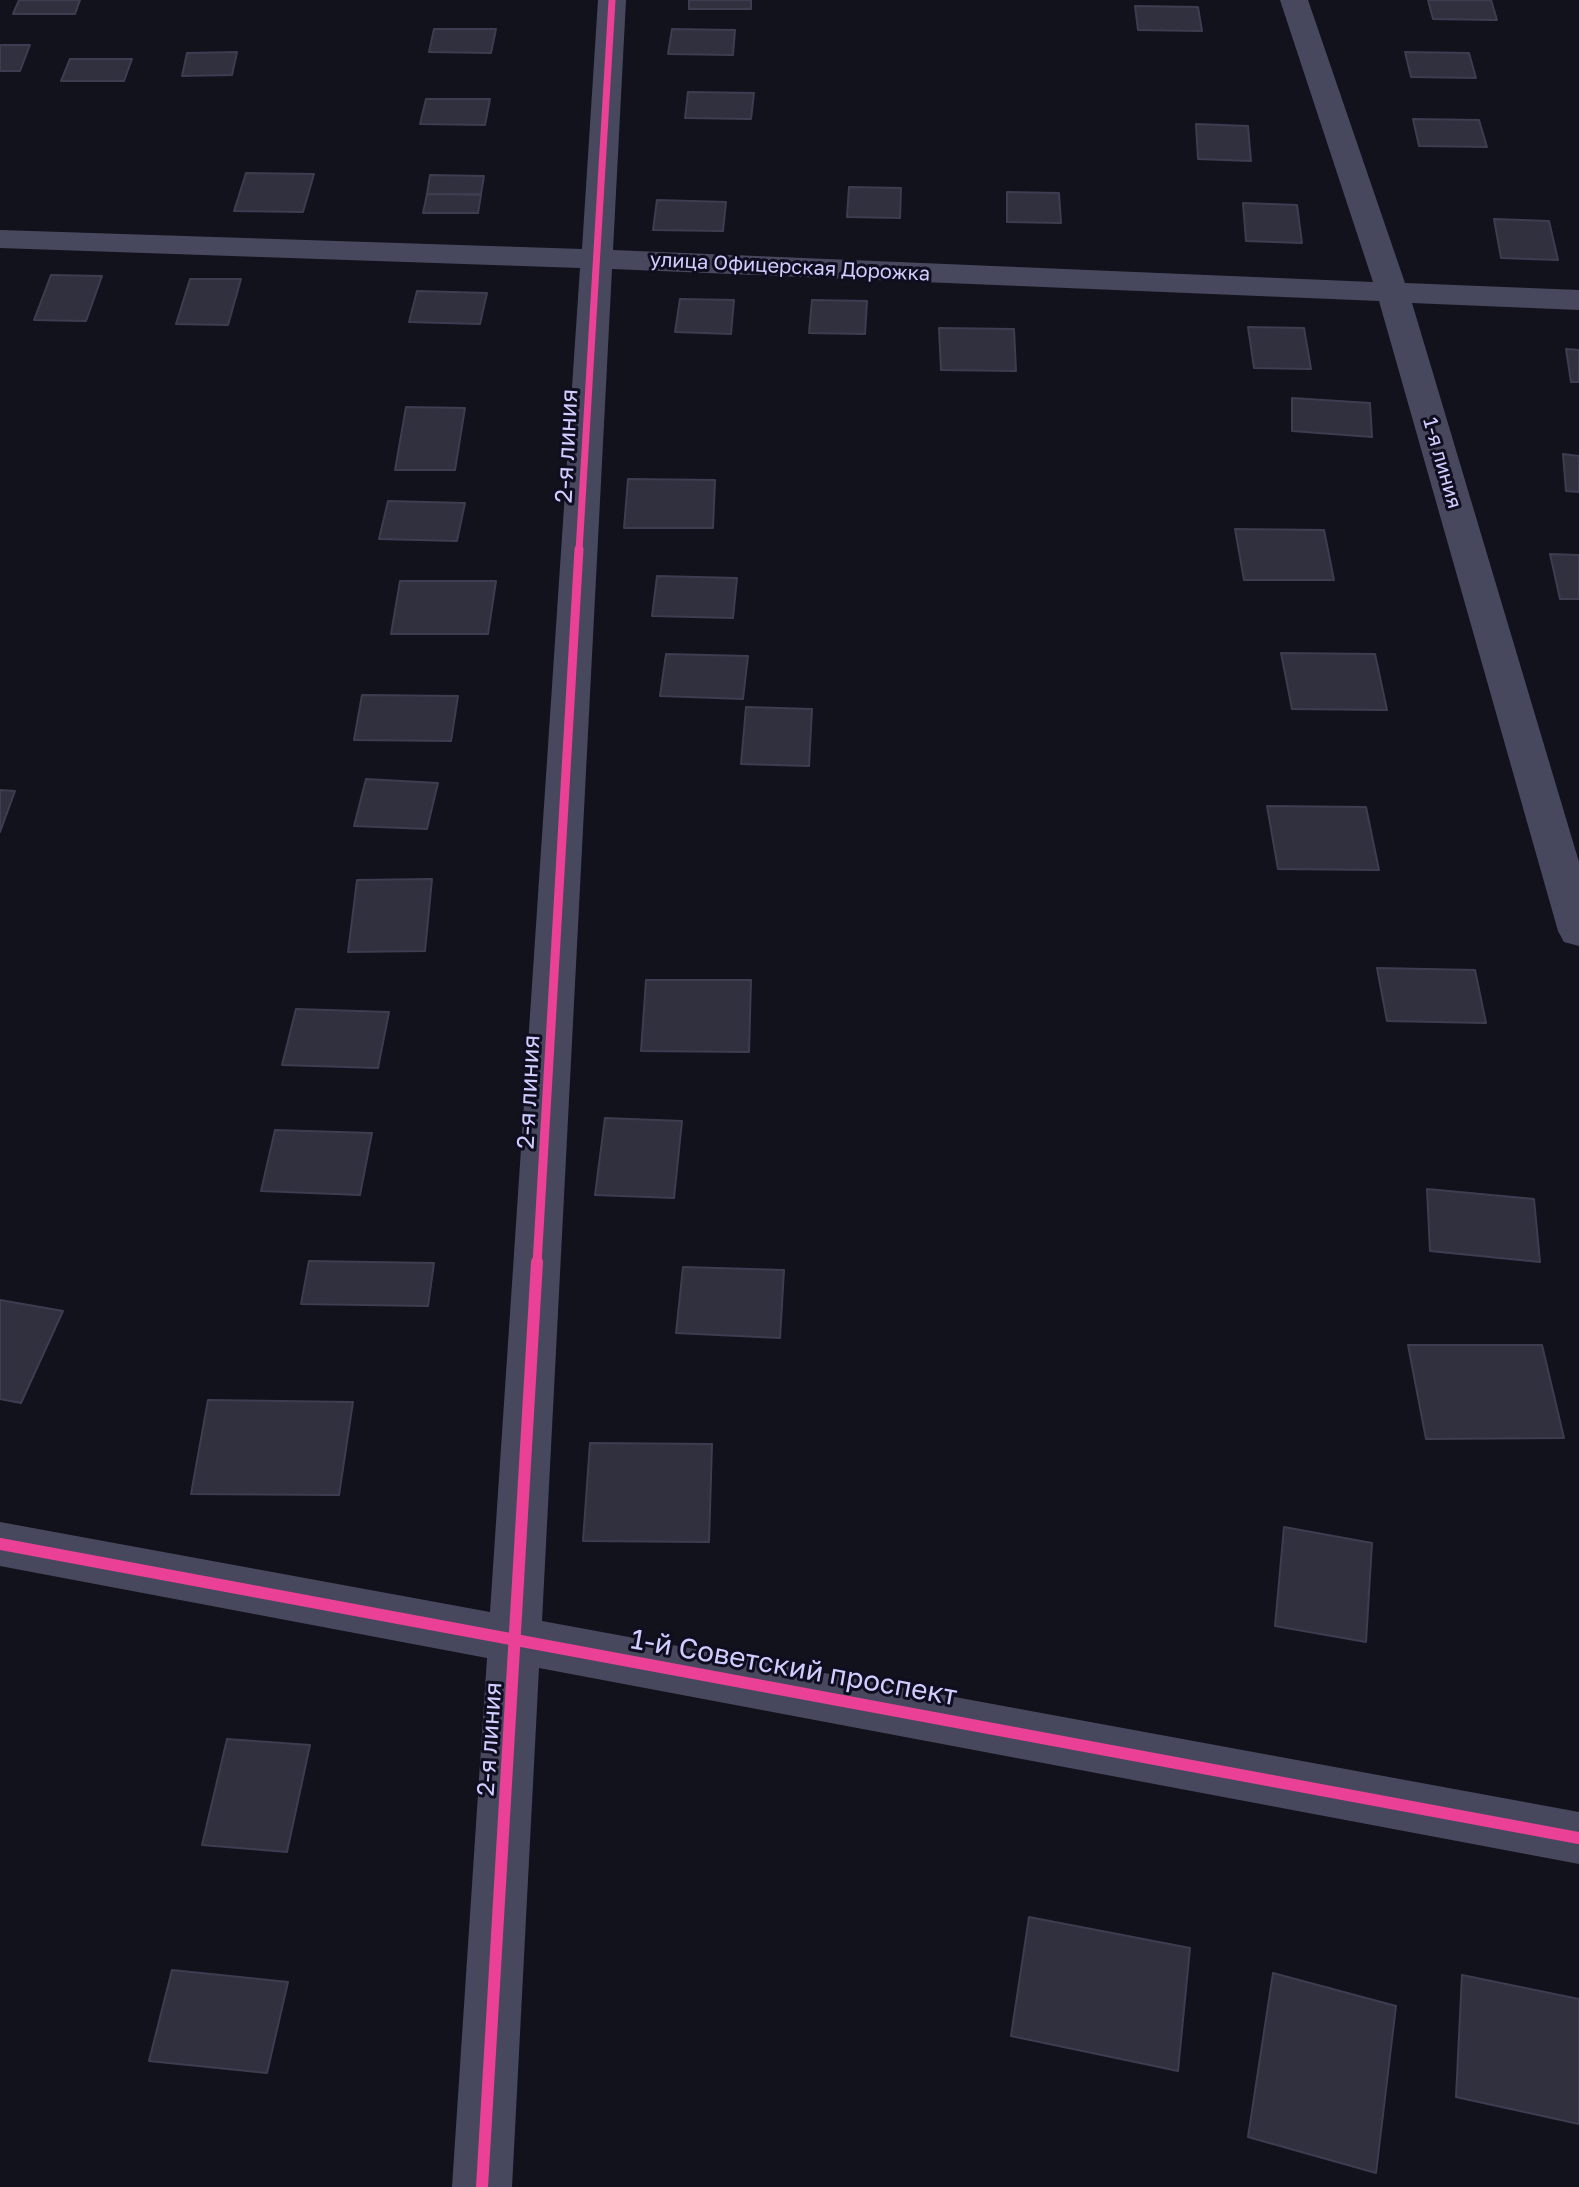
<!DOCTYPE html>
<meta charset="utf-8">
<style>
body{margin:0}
canvas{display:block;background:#12121c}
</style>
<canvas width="1579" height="2187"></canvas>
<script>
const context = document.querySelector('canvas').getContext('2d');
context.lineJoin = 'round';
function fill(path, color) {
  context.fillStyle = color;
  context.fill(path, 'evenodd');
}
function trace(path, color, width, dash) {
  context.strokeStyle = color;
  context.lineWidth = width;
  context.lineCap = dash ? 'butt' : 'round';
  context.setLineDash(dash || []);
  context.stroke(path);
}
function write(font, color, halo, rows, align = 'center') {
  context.font = font + ' "Golos Text",sans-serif';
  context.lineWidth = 6;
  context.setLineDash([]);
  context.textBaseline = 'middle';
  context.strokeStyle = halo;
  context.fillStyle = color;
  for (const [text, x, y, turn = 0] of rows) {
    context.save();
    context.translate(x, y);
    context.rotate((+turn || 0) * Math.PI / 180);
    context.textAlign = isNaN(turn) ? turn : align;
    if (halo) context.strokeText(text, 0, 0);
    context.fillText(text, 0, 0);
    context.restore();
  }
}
const building = new Path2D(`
 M19 0H80L75 14H13Z
 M689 0H751V9H689Z
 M1428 0H1491L1497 20 1433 19Z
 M1135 6 1198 7 1202 31 1138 30Z
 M434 29H496L491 53 429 52Z
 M672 29 735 30 733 55 668 54Z
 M0 45H30L20 71H0Z
 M237 52 232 75 182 76 187 53Z
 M1405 52 1469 53 1476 78 1411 77Z
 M70 59H132L124 81H61Z
 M688 92 754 93 751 119 685 118Z
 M426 99H490L485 125 420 124Z
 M1413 119 1479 120 1487 147 1419 146Z
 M1196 124 1248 126 1251 161 1198 159Z
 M246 173 314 174 303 212 234 211Z
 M430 175 484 176 481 194H427Z
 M849 187 901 188 900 218 847 217Z
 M1007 192 1059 193 1061 223 1007 222Z
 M427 194 481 195 478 213H423Z
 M657 200 726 202 723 231 653 230Z
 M1243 203 1297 205 1302 243 1246 241Z
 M1494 219 1549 221 1558 260 1501 258Z
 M51 275 102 276 86 321 34 320Z
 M190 279H241L228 325 176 324Z
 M417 291 487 293 480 324 409 322Z
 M680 299 734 300 731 334 675 332Z
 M812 300 867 301 865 334 809 333Z
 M1248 327 1304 328 1311 369 1254 368Z
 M939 328 1014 329 1016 371 941 370Z
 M1566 349 1579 350V382H1571Z
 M1292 398 1370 403 1372 437 1292 431Z
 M406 407 465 408 455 470H395Z
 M1563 454 1579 456V492L1566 491Z
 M628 479 715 480 713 528H624Z
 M388 501 465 503 457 541 379 539Z
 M1235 529 1324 530 1334 580H1244Z
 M1550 554 1579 555V599H1560Z
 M657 576 737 578 733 618 652 616Z
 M400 581H496L488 634H391Z
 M1281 653 1375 654 1387 710 1292 709Z
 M666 654 748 656 743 699 660 696Z
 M362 695 458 696 451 741 354 740Z
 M746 707 812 709 809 766 741 764Z
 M366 779 438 783 427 829 354 826Z
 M0 790 15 791 0 832Z
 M1267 806 1366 807 1379 870 1278 869Z
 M432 879 425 951 348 952 357 880Z
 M1377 968 1475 970 1486 1023 1387 1021Z
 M646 980H751L749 1052 641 1051Z
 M296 1009 389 1012 378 1068 282 1065Z
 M605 1118 682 1121 674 1198 595 1195Z
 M275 1130 372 1133 360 1195 261 1191Z
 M1427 1189 1534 1199 1540 1262 1430 1251Z
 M309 1261 434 1263 428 1306 301 1304Z
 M683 1267 784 1270 780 1338 676 1333Z
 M0 1300 63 1311 21 1403 0 1399Z
 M1408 1345H1542L1564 1438 1426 1439Z
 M208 1400 353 1402 339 1495 191 1494Z
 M590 1443 712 1444 709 1542 583 1541Z
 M1284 1527 1372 1543 1366 1642 1275 1626Z
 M227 1739 310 1745 287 1852 202 1845Z
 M1029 1917 1190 1948 1178 2071 1011 2036Z
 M172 1970 288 1982 267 2073 149 2061Z
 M1273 1973 1396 2006 1376 2173 1248 2137Z
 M1462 1975 1579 1999V2124L1456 2097Z`);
fill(building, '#30303e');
trace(building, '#3e3c50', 2);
fill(new Path2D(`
 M598 0H626L613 250 1373 282 1280 0H1308L1405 283 1579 290V310L1412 303 1579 862V946L1564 942 1558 931 1379 301 612 269 542 1621 1579 1812V1864L539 1668 512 2187H452L487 1658 0 1566V1522L490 1612 580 268 0 248V230L582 249Z`), '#47485d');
trace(new Path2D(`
 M579 551 612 0`), '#ea4096', 7);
trace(new Path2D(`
 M537 1264 579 549`), '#ea4096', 9);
trace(new Path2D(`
 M0 1544 1579 1838
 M482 2187 537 1262`), '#ea4096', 12);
write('20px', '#d0cefe', '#0f0e20', [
 ["улица Офицерская Дорожка",790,267,3],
 ["1-я линия",1442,463,74]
]);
write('24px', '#d0cefe', '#0f0e20', [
 ["2-я линия",567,446,-87],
 ["2-я линия",529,1092,-87],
 ["2-я линия",490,1739,-86]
]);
write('28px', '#d0cefe', '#0f0e20', [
 ["1-й Советский проспект",794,1668,10]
]);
</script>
